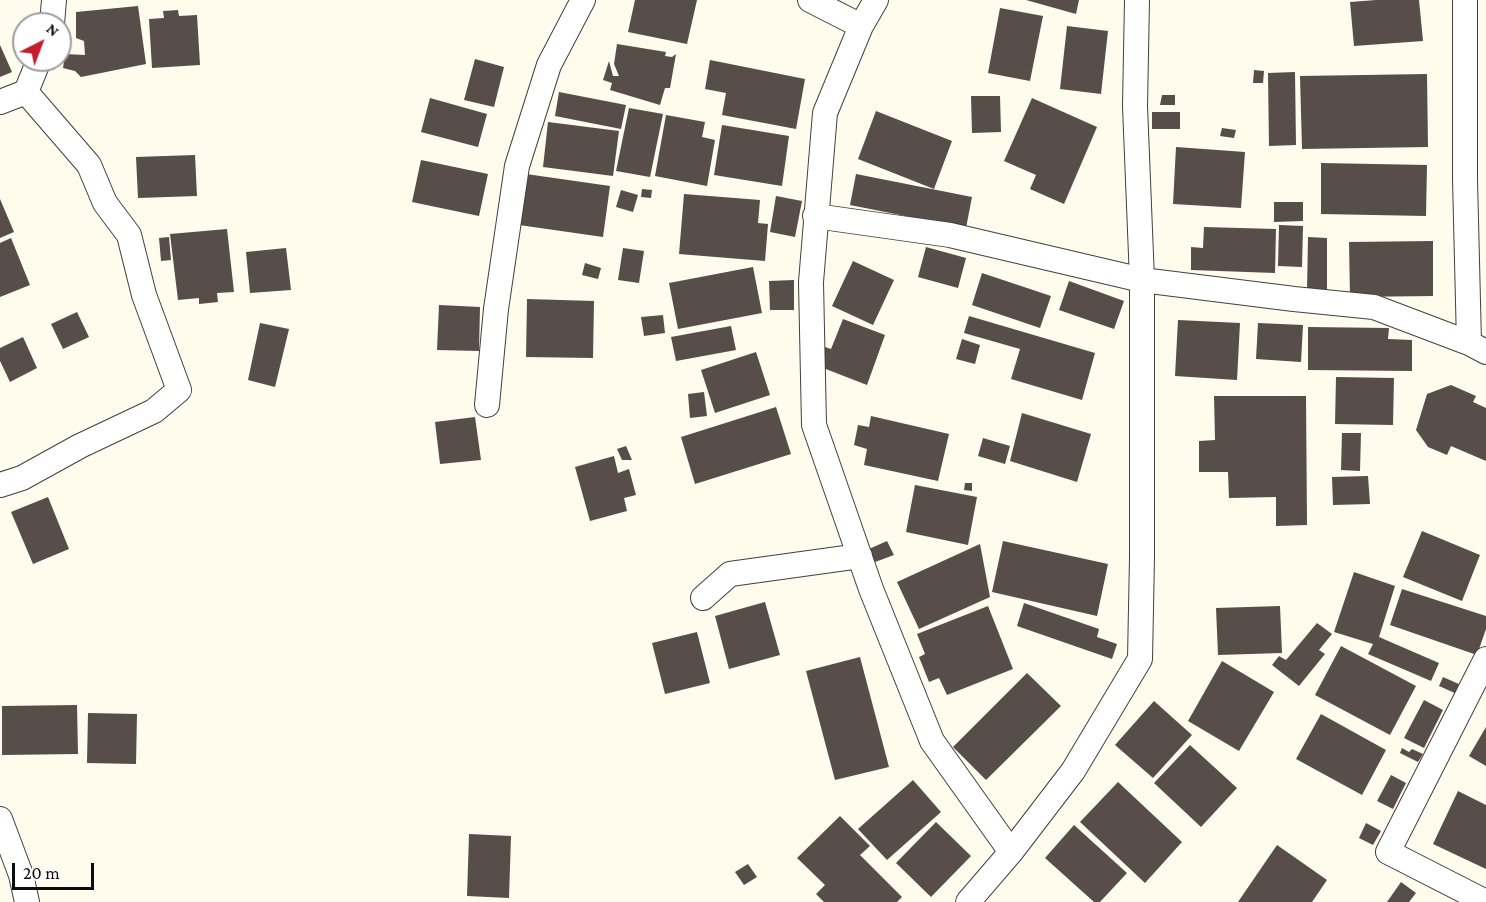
<!DOCTYPE html>
<style>
body{margin:0}
#map{position:relative;width:1486px;height:902px;overflow:hidden;background:#fffbed;font-family:"Crimson Pro",serif}
canvas{display:block}
.north{position:absolute;left:12px;top:12px;width:60px;height:60px;box-sizing:border-box;background:#fff;border:2px solid #9e9e9e;border-radius:50%;rotate:42deg;font-size:16px;font-weight:700;line-height:24px;text-align:center;color:#0d0d0d}
.north::after{content:'';display:block;margin:auto;width:21px;height:27px;background:#c61c2e;clip-path:polygon(50% 0,100% 100%,50% 72%,0 100%)}
.scale{position:absolute;left:12px;top:863px;width:82px;height:27px;box-sizing:border-box;border:3px solid #0d0d0d;border-top:0;padding-left:8px;font-size:18px;line-height:21px;white-space:nowrap;color:#0d0d0d;-webkit-text-stroke:4px #fff;paint-order:stroke}
</style>
<div id="map">
<canvas width="1486" height="902"></canvas>
<div class="north">N</div>
<div class="scale">20 m</div>
</div>
<script>
const context = document.querySelector('canvas').getContext('2d');
context.lineJoin = 'round';
function fill(path, color) {
  context.fillStyle = color;
  context.fill(path, 'evenodd');
}
function trace(path, color, width, dash) {
  context.strokeStyle = color;
  context.lineWidth = width;
  context.lineCap = dash ? 'butt' : 'round';
  context.setLineDash(dash || []);
  context.stroke(path);
}
fill(new Path2D(`
 M635 0H697L687 44 628 32Z
 M1026 0H1079L1076 14Z
 M1376 0H1419L1423 41 1354 46 1350 2Z
 M138 6 146 64 81 77 75 71 63 68 65 54 85 55 84 41 76 38V12Z
 M1000 8 1043 16 1030 81 988 73Z
 M178 10 179 16 197 15 200 65 152 68 149 19 164 18 163 11Z
 M1067 26 1108 31 1101 94 1060 89Z
 M617 44 666 52 665 56 672 57 676 54 670 88H665L660 105 610 90 612 83 603 80 609 61 613 76H619L614 64Z
 M0 45 12 72 0 77Z
 M475 59 504 67 494 107 464 100Z
 M710 60 805 79 796 129 722 115 726 93 705 89Z
 M1254 70 1264 71 1263 83H1253Z
 M1295 72 1296 145 1269 146 1268 73Z
 M1427 74 1428 147 1302 149 1300 76Z
 M559 92 626 105 621 129 555 116Z
 M1162 95H1175V105H1160Z
 M971 96H1000L1001 132 972 133Z
 M430 98 487 114 478 147 421 132Z
 M1032 98 1097 127 1064 204 1030 189 1036 175 1004 161Z
 M629 108 663 114 650 177 616 171Z
 M876 111 952 141 934 189 858 159Z
 M1152 112H1180V129H1152Z
 M666 115 705 122 702 137 715 140 707 186 655 176Z
 M548 122 619 131 613 176 543 167Z
 M722 125 789 136 782 186 714 175Z
 M1222 128 1236 130 1234 138 1220 136Z
 M1176 147 1245 152 1241 208 1173 204Z
 M195 155 197 196 138 198 136 157Z
 M421 160 488 174 479 216 412 202Z
 M1321 163 1427 165 1426 216 1321 214Z
 M526 174 610 186 603 237 519 225Z
 M856 174 972 197 966 228 850 205Z
 M642 189 652 190 651 198 641 197Z
 M621 190 638 195 633 212 616 207Z
 M684 194 760 200 758 223 768 224 765 261 679 254Z
 M776 196 802 201 795 237 770 232Z
 M0 199 14 232 0 238Z
 M1274 202H1303V221L1274 222Z
 M1279 225 1303 226 1302 267 1278 266Z
 M1204 227 1276 229 1275 273 1191 270V247L1203 248Z
 M227 229 234 292 217 293 218 302 199 304V298L178 300 170 234Z
 M169 237 171 260 161 261 159 238Z
 M1308 237 1327 238V291H1307Z
 M11 238 30 285 0 297V243Z
 M1433 241V296L1350 297 1349 242Z
 M926 247 966 258 958 288 918 277Z
 M286 248 291 290 250 293 246 252Z
 M623 248 644 251 639 283 618 280Z
 M853 261 894 280 873 325 832 306Z
 M585 263 601 268 598 279 582 275Z
 M753 267 762 313 678 329 669 283Z
 M982 273 1051 296 1040 328 972 305Z
 M794 280V310H770L769 281Z
 M1069 281 1124 301 1114 329 1059 310Z
 M527 299 594 301 593 358 526 357Z
 M439 305 480 307 479 351 437 350Z
 M77 312 89 337 63 349 51 324Z
 M663 315 665 333 644 336 641 317Z
 M969 316 1095 353 1082 400 1011 379 1020 349 964 333Z
 M843 319 885 335 867 385 818 366 825 347 831 349Z
 M1178 320 1240 323 1237 380 1175 376Z
 M260 323 289 329 275 387 248 380Z
 M1258 323 1303 325 1301 362 1256 359Z
 M731 326 736 350 676 361 671 337Z
 M1308 327 1389 328 1388 339 1412 340V371L1308 370Z
 M23 337 37 368 10 382 0 361V348Z
 M962 339 980 345 975 364 956 359Z
 M756 352 770 395 715 413 701 370Z
 M1336 377 1394 378 1393 425 1335 424Z
 M1451 385 1476 396 1473 402 1486 408V461L1451 446 1447 455 1428 447 1416 430 1427 394Z
 M704 392 707 416 690 418 688 394Z
 M1214 396H1306L1307 525 1276 526V497L1229 498 1228 472H1199V441L1215 440Z
 M776 407 791 454 695 484 681 437Z
 M1022 413 1091 434 1077 482 1010 461Z
 M871 416 949 434 938 481 864 465 867 449 854 445 858 425 869 427Z
 M475 417 481 460 440 464 435 422Z
 M1342 433H1361L1360 471 1341 470Z
 M983 438 1010 446 1005 464 978 456Z
 M626 446 632 460H622L617 449Z
 M614 456 618 473 629 469 636 495 624 498 627 511 590 521 575 467Z
 M1368 476 1370 504 1333 505 1332 477Z
 M965 483H972V491L964 490Z
 M915 485 977 497 968 545 906 532Z
 M48 497 69 549 33 564 11 512Z
 M1422 531 1480 555 1462 601 1403 577Z
 M887 541 894 555 875 562 869 549Z
 M1003 541 1108 564 1097 616 992 592Z
 M980 544 990 597 919 629 897 582Z
 M1354 572 1395 586 1379 637 1439 663 1431 681 1368 654 1373 644 1334 632Z
 M1402 589 1486 616V629L1477 655 1390 625Z
 M765 602 780 655 729 669 715 616Z
 M1024 603 1099 629 1097 637 1117 644 1112 659 1017 626Z
 M988 606 1013 669 947 695 939 678 929 682 919 657 925 654 917 634Z
 M1280 606 1282 653 1218 655 1216 608Z
 M1317 623 1332 634 1319 650 1325 654 1299 686 1272 665 1279 656 1286 660Z
 M697 632 710 683 665 694 652 643Z
 M1341 646 1416 686 1390 735 1315 695Z
 M860 657 889 767 835 780 806 671Z
 M1222 661 1274 692 1239 751 1188 721Z
 M1027 673 1061 706 986 780 953 747Z
 M1443 677 1461 685 1457 694 1439 686Z
 M1424 700 1443 710 1424 748 1404 738Z
 M1154 701 1192 735 1153 778 1115 745Z
 M77 705 78 754 2 755V706Z
 M88 713 137 714 136 764 87 763Z
 M1321 714 1386 750 1362 795 1296 759Z
 M1486 727V766L1469 756Z
 M1190 745 1237 788 1201 827 1154 783Z
 M1402 748 1409 752 1412 749 1423 754 1418 762 1400 753Z
 M1391 775 1406 783 1393 809 1377 801Z
 M913 780 941 812 887 860 858 829Z
 M1118 782 1182 842 1145 883 1080 822Z
 M1458 791 1486 805V869L1433 844Z
 M840 816 870 846 860 855 902 897 897 902H824L816 894 825 885 797 858Z
 M936 822 971 856 931 897 896 863Z
 M1366 823 1381 831 1373 845 1359 838Z
 M1074 825 1127 873 1100 902H1094L1045 858Z
 M469 834 511 836 509 898 467 896Z
 M1277 845 1327 880 1312 902H1238Z
 M748 864 757 877 744 885 735 872Z
 M1401 882 1416 893 1409 902H1387Z`), '#574d49');
const street = new Path2D(`
 M810 0 861 26
 M876 0 861 26 825 113 811 282 814 425 871 589 932 741 1011 852
 M1465 0V179L1469 343
 M52 24 54 0
 M26 92 39 60
 M0 102 26 92 89 165 105 203 129 235 144 295 179 390 154 411 80 446 22 478 0 485
 M815 216 950 235 1142 280 1294 299 1374 307 1469 343 1486 352
 M487 405 496 309 517 166 549 65 583 0
 M703 598 730 574 860 556
 M1486 659 1388 852 1486 902
 M0 819 21 875 27 902
 M968 902 1011 852 1073 771 1140 659 1142 557V280L1135 106 1137 0`);
trace(street, '#404040', 26);
trace(street, '#fff', 24);
</script>
